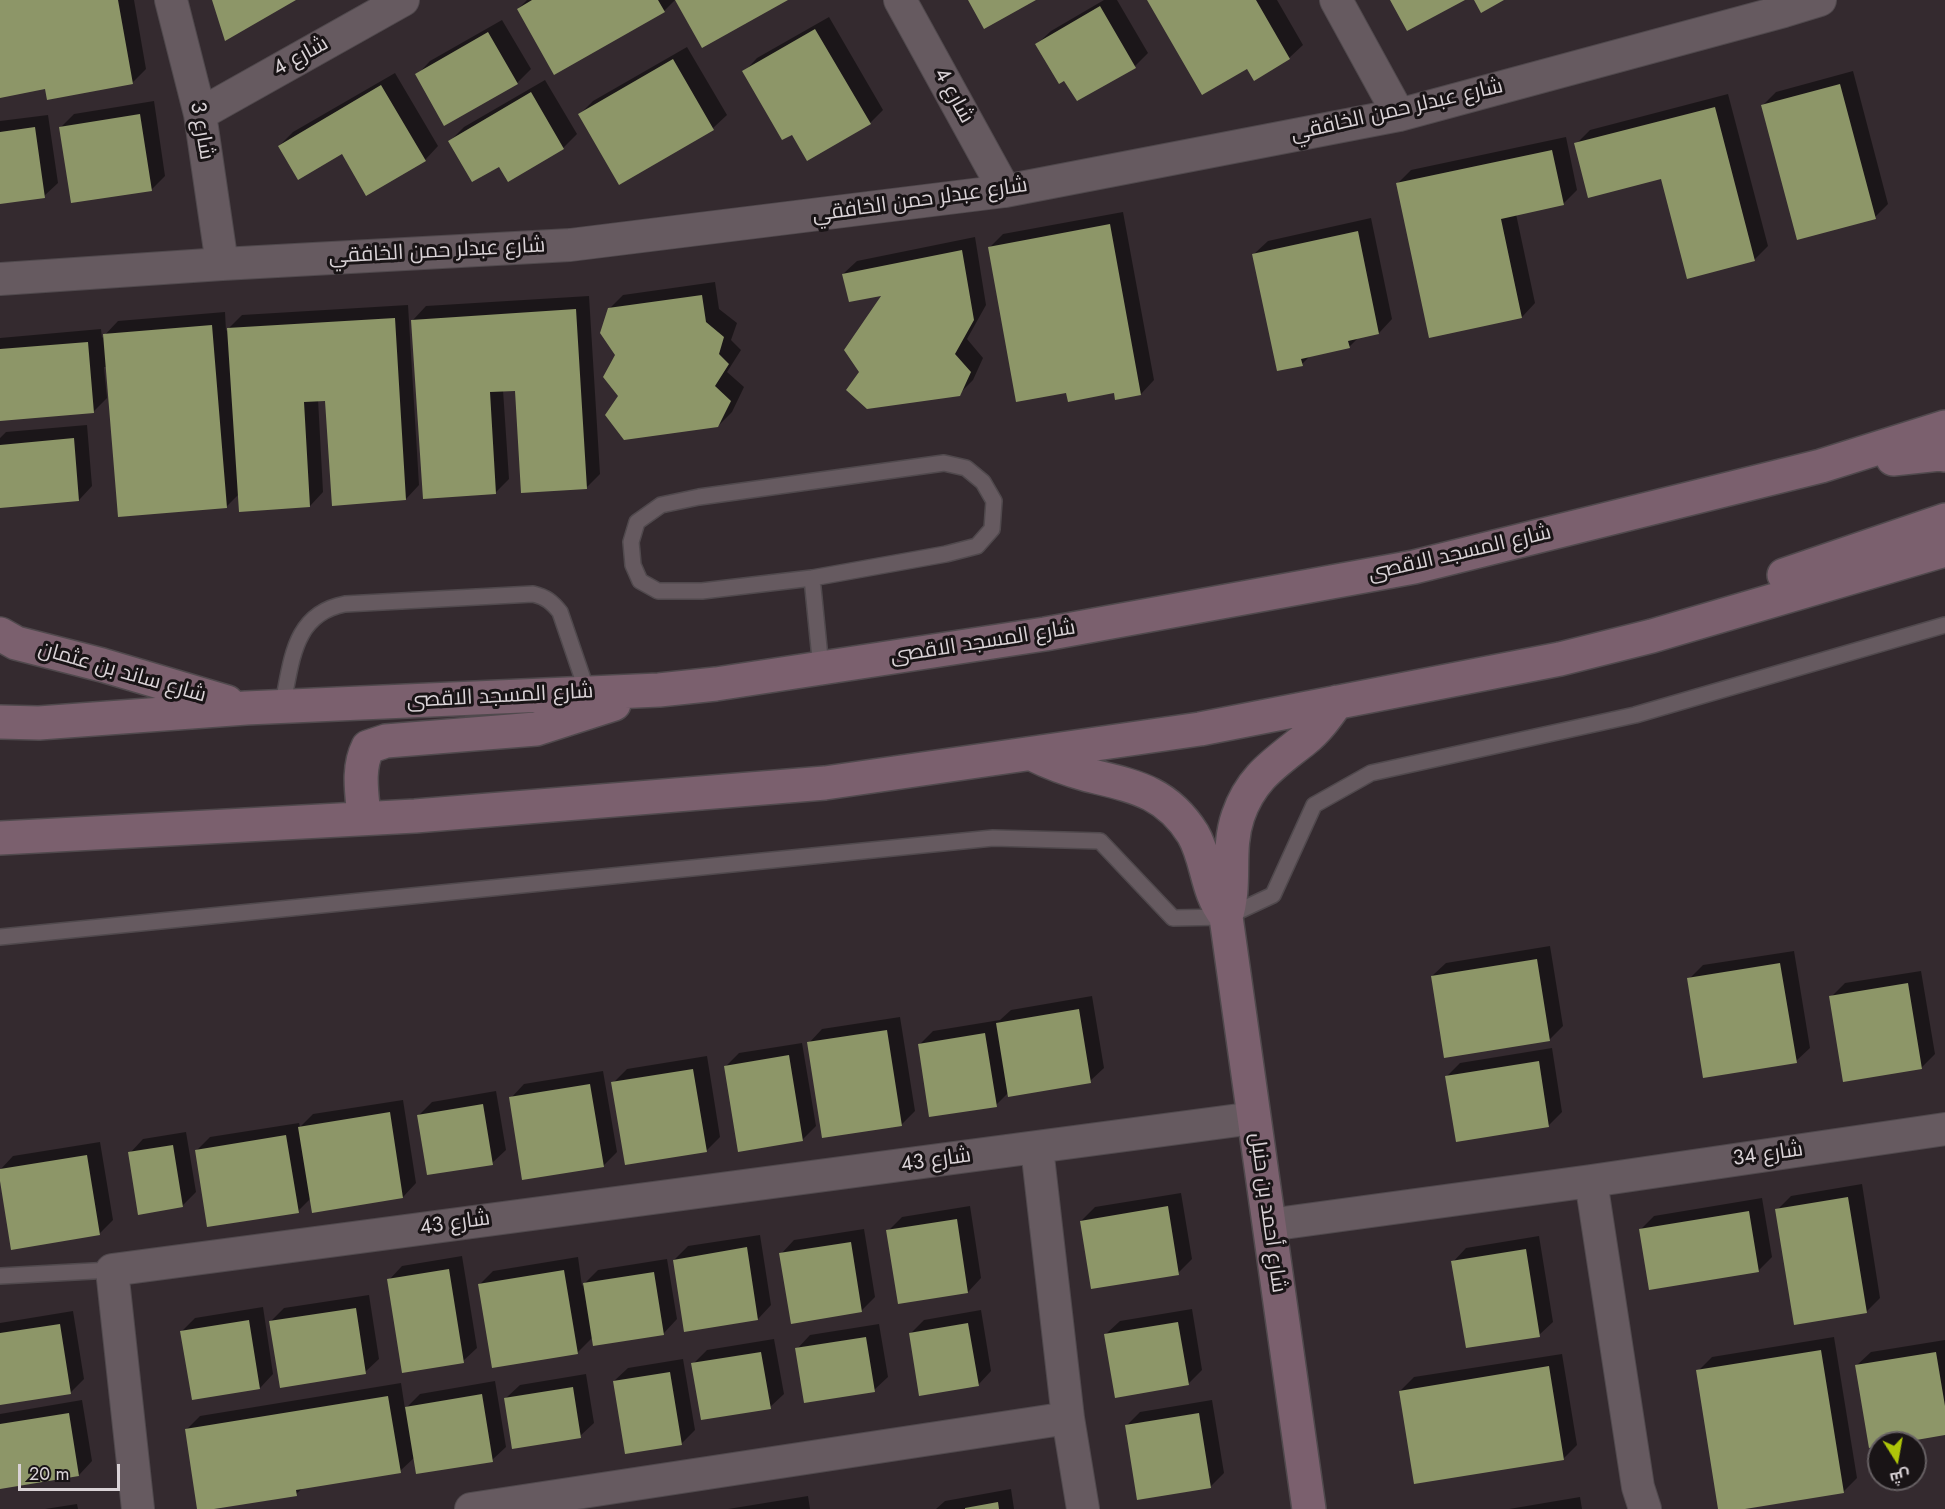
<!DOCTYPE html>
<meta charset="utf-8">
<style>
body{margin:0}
#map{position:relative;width:1945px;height:1509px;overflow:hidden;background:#342a2f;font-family:Jost,Cairo,sans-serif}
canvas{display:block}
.north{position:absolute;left:1867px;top:1431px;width:60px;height:60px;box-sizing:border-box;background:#191416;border:2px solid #666063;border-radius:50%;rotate:169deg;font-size:16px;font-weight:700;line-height:24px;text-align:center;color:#dad3d7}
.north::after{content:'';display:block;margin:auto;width:21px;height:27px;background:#aec509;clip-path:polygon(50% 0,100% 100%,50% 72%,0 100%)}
.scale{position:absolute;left:18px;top:1464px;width:102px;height:27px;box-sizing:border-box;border:3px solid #dad3d7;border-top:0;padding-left:8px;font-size:18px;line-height:21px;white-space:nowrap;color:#dad3d7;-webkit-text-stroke:4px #191416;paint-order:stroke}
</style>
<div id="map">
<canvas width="1945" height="1509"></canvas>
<div class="north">ش</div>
<div class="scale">20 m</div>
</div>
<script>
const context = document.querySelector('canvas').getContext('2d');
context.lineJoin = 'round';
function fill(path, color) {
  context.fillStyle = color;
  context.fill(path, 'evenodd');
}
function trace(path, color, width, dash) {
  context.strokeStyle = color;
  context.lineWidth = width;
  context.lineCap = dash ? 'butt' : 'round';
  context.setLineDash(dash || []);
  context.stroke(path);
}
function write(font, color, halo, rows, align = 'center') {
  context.font = font + ' Jost,Cairo,sans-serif';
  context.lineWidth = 6;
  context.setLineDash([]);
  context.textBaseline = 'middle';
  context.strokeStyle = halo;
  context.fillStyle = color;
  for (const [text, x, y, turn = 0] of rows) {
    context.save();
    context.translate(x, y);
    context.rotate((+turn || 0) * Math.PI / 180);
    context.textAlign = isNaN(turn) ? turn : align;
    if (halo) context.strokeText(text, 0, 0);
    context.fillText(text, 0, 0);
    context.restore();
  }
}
fill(new Path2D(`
 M0 0H134L146 69 132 83 46 88 0 96Z
 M527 0H675L664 11 555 73 518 9Z
 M1104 0H1117L1148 53 1135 66 1065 79 1037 44 1051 31Z
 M1148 0H1277L1303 45 1289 58 1248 67Z
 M829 17 883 110 870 123 793 133 744 72 757 58Z
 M502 20 531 69 517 83 417 75 430 61Z
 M687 47 727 115 713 128 620 183 580 114 593 101Z
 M1853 71 1888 204 1875 217 1763 105 1776 92Z
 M395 73 438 146 425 160 279 146 293 132Z
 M545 80 577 134 563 148 508 180 499 165 450 141 464 127Z
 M1728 94 1768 246 1754 260 1662 177 1576 144 1590 130Z
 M154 101 165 176 152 189 61 127 74 114Z
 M48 115 58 183 44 196 0 202V121Z
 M1566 137 1577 190 1563 204 1516 214 1535 303 1522 317 1397 184 1411 170Z
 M1123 212 1154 380 1141 394 1115 391 1067 392 989 248 1003 234Z
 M1371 218 1392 319 1379 333 1359 337 1349 347 1311 355 1302 364 1254 254 1268 241Z
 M975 237 986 305 967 339 983 358 973 380 959 394 860 372 884 294 843 274 857 261Z
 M715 282 719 309 737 323 731 340 741 350 727 372 744 387 732 412 718 426 620 396 617 355 609 309 623 295Z
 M589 296 600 474 587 487 516 390H503L509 479 495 493 413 320 426 306Z
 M408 305 419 485 406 499 326 399H318L323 492 310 506 239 494 226 507 107 367H104L107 398 93 412 0 420V338L101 329 102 338 118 321 225 312 226 331 242 315Z
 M87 425 92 486 79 500 0 507V438L6 432Z
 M1550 946 1563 1026 1549 1040 1432 976 1446 963Z
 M1794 951 1810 1048 1796 1061 1689 979 1703 965Z
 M1921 971 1935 1054 1921 1068 1831 997 1845 983Z
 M1092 996 1104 1068 1090 1081 1008 1093 996 1105 919 1045 933 1031 1000 1020 1011 1010Z
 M900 1017 915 1111 901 1125 809 1043 822 1029Z
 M802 1043 816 1126 802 1140 726 1066 739 1053Z
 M1552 1048 1562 1112 1548 1126 1446 1077 1460 1063Z
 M707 1056 720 1137 706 1151 613 1083 627 1069Z
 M603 1071 617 1152 603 1166 511 1098 524 1084Z
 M496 1091 506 1150 492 1163 418 1116 432 1102Z
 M403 1100 416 1183 403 1197 311 1198 298 1211 197 1150 210 1137 299 1123 300 1127 313 1114Z
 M186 1132 196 1192 182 1206 130 1153 143 1139Z
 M100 1142 113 1220 99 1234 0 1170 13 1156Z
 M1862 1184 1880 1298 1866 1312 1777 1210 1791 1196Z
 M1181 1193 1192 1259 1178 1273 1081 1221 1095 1207Z
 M1762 1198 1772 1257 1758 1271 1641 1229 1654 1216Z
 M970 1206 981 1278 968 1292 888 1231 902 1217Z
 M864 1229 875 1297 861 1311 781 1254 794 1240Z
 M760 1235 771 1305 758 1319 674 1260 688 1246Z
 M1539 1236 1553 1322 1539 1335 1453 1262 1466 1248Z
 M462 1256 477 1348 463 1361 389 1280 402 1266Z
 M578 1257 582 1286 598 1270 667 1259 677 1319 664 1333 593 1337 577 1353 480 1284 493 1271Z
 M369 1295 379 1359 365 1372 270 1322 284 1308Z
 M263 1307 273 1374 260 1388 182 1331 195 1318Z
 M1192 1309 1202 1370 1188 1384 1106 1334 1120 1321Z
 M981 1310 991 1371 978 1385 911 1333 924 1320Z
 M73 1311 84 1379 71 1392 0 1404V1323Z
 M879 1324 888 1377 874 1390 797 1349 810 1335Z
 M1834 1337 1857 1478 1843 1492 1736 1509H1720L1698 1371 1712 1357Z
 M774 1339 784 1394 770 1407 693 1364 707 1350Z
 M1945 1340V1434L1879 1443V1445L1857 1365 1871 1352Z
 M1562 1354 1577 1445 1563 1459 1400 1391 1414 1377Z
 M683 1359 695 1430 681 1444 614 1381 628 1368Z
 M586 1374 594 1423 580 1436 506 1398 520 1385Z
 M495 1381 506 1447 492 1460 415 1457 400 1471 304 1487 296 1494 199 1509 186 1430 200 1416 401 1383 405 1409 420 1394Z
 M82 1400 92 1461 79 1475 0 1488V1414Z
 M1212 1400 1224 1473 1210 1487 1127 1425 1140 1412Z
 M1011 1489 1014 1509H936L945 1501Z
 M808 1496 810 1509H728Z
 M1580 1497 1582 1509H1509Z
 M77 1504 78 1509H45Z`), '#0007');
fill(new Path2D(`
 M0 0H118L133 84 47 100 45 89 0 98Z
 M212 0H296L225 41Z
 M532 0H658L665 12 554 75 517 9Z
 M675 0H788L702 48Z
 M968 0H1036L984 29Z
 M1147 0H1256L1290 59 1254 81 1247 69 1202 95Z
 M1390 0H1465L1407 31Z
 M1474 0H1504L1481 13Z
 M1100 6 1136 68 1077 101 1064 81 1059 84 1035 44Z
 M815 29 871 124 807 161 792 135 782 140 742 71Z
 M488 32 518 84 444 126 415 74Z
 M673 59 714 130 619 185 578 114Z
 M1840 84 1876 219 1797 240 1761 105Z
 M381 85 426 161 366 196 342 154 298 180 278 146Z
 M531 92 564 149 508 182 499 167 472 182 448 141Z
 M1715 107 1755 261 1687 279 1661 179 1588 198 1574 143Z
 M140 114 152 191 71 203 59 127Z
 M35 127 45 198 0 204V132Z
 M1552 150 1564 205 1501 219 1522 318 1429 338 1396 183Z
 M1110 224 1141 395 1115 400 1114 393 1068 402 1066 393 1016 402 988 247Z
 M1358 231 1379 334 1348 341 1350 348 1301 359 1303 366 1277 371 1252 254Z
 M962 250 974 320 955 354 971 372 960 396 867 409 846 390 859 372 844 350 881 296 849 302 842 274Z
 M702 295 706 322 724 337 719 354 729 364 715 386 731 401 718 427 624 440 605 415 618 396 603 377 615 355 600 333 608 308Z
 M576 309 587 489 521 493 515 391 490 392 496 494 423 499 411 320Z
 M395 318 406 500 332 506 325 401 304 402 310 507 239 512 227 328Z
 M212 325 227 508 118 517 103 334Z
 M88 342 94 413 0 421V349Z
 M74 438 79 501 0 508V445Z
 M1537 959 1550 1041 1444 1058 1431 976Z
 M1780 963 1797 1063 1703 1078 1687 978Z
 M1908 983 1922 1069 1843 1082 1829 996Z
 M1079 1009 1091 1083 1008 1097 996 1023Z
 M887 1030 902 1126 822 1138 807 1042Z
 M985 1033 997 1107 929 1117 918 1044Z
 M789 1055 803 1141 738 1152 724 1066Z
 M1539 1061 1549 1127 1456 1142 1445 1076Z
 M693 1069 707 1152 625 1165 611 1082Z
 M590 1084 604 1167 522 1180 509 1097Z
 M483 1104 493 1165 427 1175 417 1115Z
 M390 1112 403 1198 312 1213 298 1127Z
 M286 1135 299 1213 207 1227 195 1150Z
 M173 1145 183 1207 138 1215 128 1152Z
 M87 1155 100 1235 11 1250 0 1181V1169Z
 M1848 1197 1867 1313 1794 1325 1775 1209Z
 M1168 1206 1179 1275 1091 1289 1080 1221Z
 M1749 1211 1759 1272 1649 1290 1639 1229Z
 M957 1219 968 1293 898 1304 886 1230Z
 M851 1242 862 1312 791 1324 779 1253Z
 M747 1247 758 1320 684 1332 673 1260Z
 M1526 1249 1540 1337 1466 1348 1451 1261Z
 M449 1269 464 1363 402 1373 387 1279Z
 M564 1270 578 1354 492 1368 478 1284Z
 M654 1272 664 1335 593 1346 583 1283Z
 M356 1308 366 1374 280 1388 269 1321Z
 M249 1320 260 1389 192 1400 180 1331Z
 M1178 1322 1189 1385 1115 1398 1104 1334Z
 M968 1323 979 1386 919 1396 909 1333Z
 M60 1324 71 1394 0 1405V1333Z
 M866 1337 875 1392 804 1403 795 1348Z
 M1821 1350 1844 1493 1745 1509H1718L1696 1370Z
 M761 1352 771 1409 701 1420 691 1363Z
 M1936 1352 1945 1406V1435L1899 1443H1879V1446L1869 1448 1855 1365Z
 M1549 1366 1564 1460 1414 1484 1399 1391Z
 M670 1372 682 1445 625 1454 613 1381Z
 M573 1387 581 1438 512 1449 504 1398Z
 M482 1394 493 1462 416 1474 405 1407Z
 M388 1396 401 1473 296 1490 297 1496 214 1509H197L185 1429Z
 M69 1413 79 1476 0 1489V1424Z
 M1199 1413 1211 1488 1137 1500 1125 1425Z
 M998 1502 999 1509H965V1508Z`), '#8d9668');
const lane = new Path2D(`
 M944 463 966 468 983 482 994 501 992 529 977 546 946 554 812 578 702 591H658L640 581 633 565 631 542 637 522 661 505 699 497Z
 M812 578 821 668
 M282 707C292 663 292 614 345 604L533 594C546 597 552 602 560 612L588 694
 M0 937 993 838 1100 841 1173 918 1226 917 1273 895 1314 805 1371 773 1635 715 1945 625
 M0 1276 112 1270`);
const street = new Path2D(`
 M171 0 200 114 222 264
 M900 0 1005 191
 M1336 0 1399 115
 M200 114 403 0
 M0 279 222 264 570 245 1005 191 1399 115 1784 11 1820 0
 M1037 1148 1068 1418 1083 1509
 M1591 1181 1638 1487 1645 1509
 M1269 1225 1591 1181 1945 1129
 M138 1509 112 1270 1254 1118
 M471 1509 1068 1418`);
const secondary = new Path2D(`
 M1893 459 1940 454 1945 455
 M1784 575 1945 520
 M0 634 16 643 102 665 227 702
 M0 722 39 723 246 708 659 690 716 684 1045 634 1414 567 1821 466 1945 427
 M1032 754C1050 763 1069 770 1088 775 1133 786 1166 791 1193 834 1208 860 1206 891 1225 915
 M364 817C362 793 357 769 368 747L386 741 536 729 614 704
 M0 838 415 816 825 783 1200 729 1560 659 1652 636 1945 550
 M1309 1509 1226 917C1237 883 1226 851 1238 816 1251 778 1274 764 1304 740 1317 730 1327 716 1337 702`);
trace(lane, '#50494d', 18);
trace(street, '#50494d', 34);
trace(secondary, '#50494d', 36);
trace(lane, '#665a60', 15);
trace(street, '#665a60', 32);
trace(secondary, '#7b606e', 33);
write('21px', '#dad3d7', '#191416', [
 ["شارع 4",301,57,-29],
 ["شارع 4",953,96,61],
 ["شارع عبدلر حمن الخافقي",1397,111,-13],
 ["شارع 3",201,131,80],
 ["شارع عبدلر حمن الخافقي",920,201,-8],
 ["شارع عبدلر حمن الخافقي",437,252,-3],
 ["شارع المسجد الاقصى",1460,554,-13],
 ["شارع المسجد الاقصى",983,643,-9],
 ["شارع ساند بن عثمان",122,673,16],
 ["شارع المسجد الاقصى",500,697,-3],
 ["شارع 34",1768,1155,-8],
 ["شارع 43",936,1161,-8],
 ["شارع أحمد بن حنبل",1267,1213,82],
 ["شارع 43",455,1224,-8]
]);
</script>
